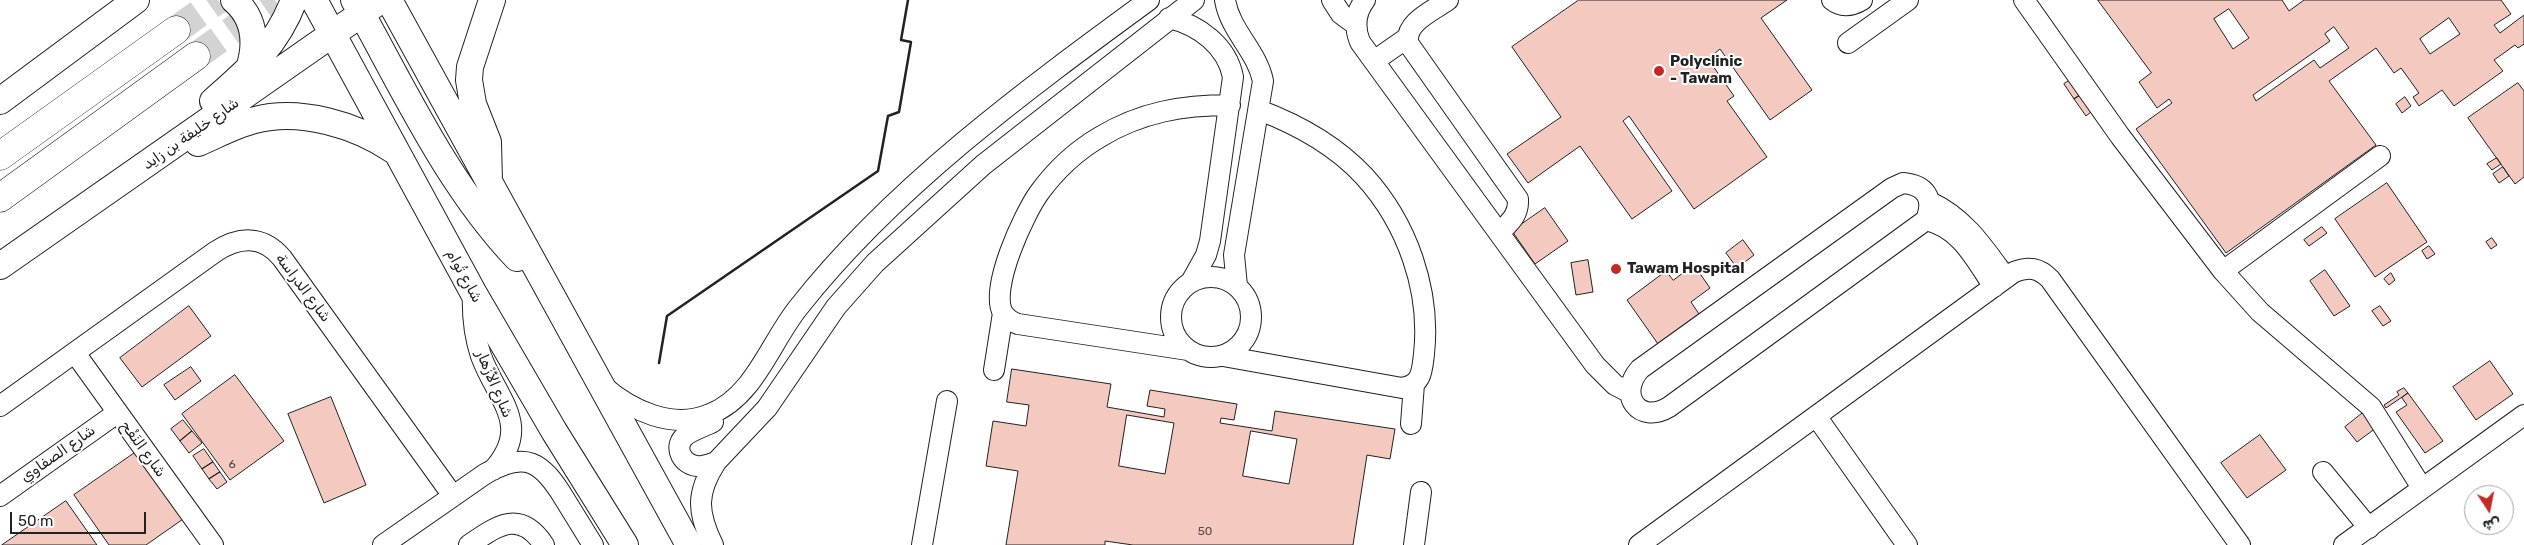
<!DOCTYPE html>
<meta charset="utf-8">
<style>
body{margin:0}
#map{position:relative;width:2524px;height:545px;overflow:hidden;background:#fff;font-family:Rubik,"Noto Sans Arabic",sans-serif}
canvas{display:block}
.north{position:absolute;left:2464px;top:485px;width:50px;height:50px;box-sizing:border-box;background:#fff;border:1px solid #a7a7a7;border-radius:50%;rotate:169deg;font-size:14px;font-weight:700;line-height:20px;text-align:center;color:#222}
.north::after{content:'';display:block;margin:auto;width:18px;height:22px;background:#c62828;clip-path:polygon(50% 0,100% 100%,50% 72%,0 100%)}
.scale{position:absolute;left:10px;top:512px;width:136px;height:22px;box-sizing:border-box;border:2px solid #222;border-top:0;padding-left:6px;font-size:15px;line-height:18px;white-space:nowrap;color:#222;-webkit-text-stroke:4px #fff;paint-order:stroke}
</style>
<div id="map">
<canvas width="2524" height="545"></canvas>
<div class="north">ش</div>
<div class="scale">50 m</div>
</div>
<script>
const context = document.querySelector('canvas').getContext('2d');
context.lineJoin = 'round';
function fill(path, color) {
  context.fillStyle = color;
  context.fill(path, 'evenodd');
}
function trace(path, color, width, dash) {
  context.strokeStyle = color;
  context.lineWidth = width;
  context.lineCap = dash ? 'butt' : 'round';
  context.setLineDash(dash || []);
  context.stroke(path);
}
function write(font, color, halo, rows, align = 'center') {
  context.font = font + ' Rubik,"Noto Sans Arabic",sans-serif';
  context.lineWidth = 4;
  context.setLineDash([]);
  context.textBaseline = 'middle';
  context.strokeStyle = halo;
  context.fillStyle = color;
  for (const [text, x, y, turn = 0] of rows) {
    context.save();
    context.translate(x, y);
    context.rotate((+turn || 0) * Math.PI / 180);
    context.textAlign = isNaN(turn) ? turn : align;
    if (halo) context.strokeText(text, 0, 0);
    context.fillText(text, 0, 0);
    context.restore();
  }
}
const building = new Path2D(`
 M1579 0H1787L1761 18 1812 90 1770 120 1720 49 1708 59 1734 96 1727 101 1767 157 1694 209 1629 116 1623 121 1672 191 1632 219 1580 146 1528 183 1507 154 1561 117 1512 47Z
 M2098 0H2282L2289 11 2304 0H2501L2511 14 2494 25 2500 33 2524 15V44L2518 48 2515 45 2494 60 2503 71 2454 106 2442 90 2419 106 2413 97 2419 93 2401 68 2394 73 2376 48 2329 81 2376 145 2226 253 2136 129 2172 103 2169 99 2157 108 2139 82 2151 73ZM2229 9 2249 38 2233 49 2214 19ZM2449 18 2460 34 2430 54 2420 39ZM2334 27 2349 48 2320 68 2314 60 2256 101 2253 95 2330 41 2325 34Z
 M2075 77 2085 92 2074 99 2064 84Z
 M2518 83 2524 91V177L2515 184 2468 118Z
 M2085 92 2096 108 2086 116 2074 99Z
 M2405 97 2411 106 2402 113 2396 104Z
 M2497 158 2501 164 2492 170 2487 164Z
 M2503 167 2509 176 2499 183 2493 174Z
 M2387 183 2427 242 2375 277 2335 219Z
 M1545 208 1568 241 1535 264 1512 231Z
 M2322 227 2327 233 2309 246 2304 240Z
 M2492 238 2497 245 2491 249 2486 242Z
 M1743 240 1754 255 1737 268 1726 253Z
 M2429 246 2435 254 2427 259 2422 251Z
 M1588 260 1593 292 1576 295 1571 263Z
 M1694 265 1710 288 1691 302 1699 314 1658 344 1627 300 1666 271 1673 280Z
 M2325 270 2350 306 2334 316 2310 281Z
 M2391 273 2395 280 2389 285 2384 279Z
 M189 306 211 336 142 387 120 358Z
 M2380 306 2391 321 2383 326 2372 311Z
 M2490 361 2513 394 2476 420 2453 387Z
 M191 367 201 381 175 400 164 385Z
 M1012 369 1111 384 1107 407 1164 417 1165 409 1147 406 1150 390 1237 404 1234 420 1221 418 1220 423 1272 431 1275 411 1395 429 1390 459 1367 455 1353 545H1133L1105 541V545H1006L1018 471 986 466 993 421 1026 426 1029 405 1007 402ZM1127 415 1174 423 1165 474 1119 466ZM1251 431 1297 439 1289 484 1243 476Z
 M235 375 284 441 230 480 182 414Z
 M2404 388 2408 393 2386 408 2384 405 2399 395 2397 392Z
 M2408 393 2443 441 2425 453 2396 412 2407 405 2402 398Z
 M331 397 366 485 324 503 288 414Z
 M2364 412 2376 428 2357 442 2345 427Z
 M183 420 192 431 180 441 171 429Z
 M192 431 202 443 189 453 180 441Z
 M2260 435 2286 470 2247 498 2221 463Z
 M204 449 213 462 202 469 193 456Z
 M139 450 186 517 146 545H109L74 495Z
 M213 462 220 472 209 479 202 469Z
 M220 472 227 482 217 489 209 479Z
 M66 501 97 545H2Z`);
fill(building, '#f3c9c0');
trace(building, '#222', 1);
trace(new Path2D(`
 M176 30 218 0
 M196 56 275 0`), '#d3d3d3', 28, [28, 14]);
const minor = new Path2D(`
 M1225 0C1230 31 1257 51 1263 81L1234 255 1237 286
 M1332 0 1341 14 1356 25
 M1365 0C1355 13 1354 27 1360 42L1595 365 1615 385 1629 392
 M1448 0C1433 11 1405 22 1408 43L1518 199C1519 215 1510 222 1500 232
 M1832 0C1842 8 1852 6 1862 0
 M2024 0 2120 136 2223 271 2260 312 2371 407 2422 488
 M1169 18C1199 25 1227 46 1233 77L1210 241 1206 255 1191 282
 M1848 43 1908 0
 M1374 61 1407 38
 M1903 183C1925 185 1935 198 1926 220L1669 407C1639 425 1617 395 1640 369L1892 188Z
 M1930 202C1965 218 1984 248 2006 278
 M1926 220C1961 228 1975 259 1994 287
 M2223 271 2380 156
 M1171 317a40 40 0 1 1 80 0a40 40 0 1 1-80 0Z
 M473 292C472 313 474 335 481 356 497 400 533 425 493 470
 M1188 350 1018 324C1012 322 1007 319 1003 313 989 289 1024 214 1039 193 1055 171 1076 151 1100 137 1141 112 1183 105 1230 105
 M75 353 213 545
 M1223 356 1402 388C1422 385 1422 371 1424 354 1431 290 1407 223 1364 176 1335 145 1299 125 1259 110
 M994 370 1003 313
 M603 386C632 411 673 430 710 414 754 397 770 343 798 308 892 188 1026 90 1149 0
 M0 406 215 252C238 237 262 234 282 258L453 496
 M1816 416 1907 545
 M713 422C704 427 691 430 684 437 673 448 683 465 697 466 703 467 710 464 716 462
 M1411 424 1414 384
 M2323 472 2369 528
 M0 496 117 413
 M383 545 485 474C526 450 542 462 564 498 574 514 583 529 593 545
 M469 545C498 525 520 509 544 545
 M713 545C697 512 696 493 716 462L767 408 836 307 875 263 983 165 1194 0
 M922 545 947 401
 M1414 545 1421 492
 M1639 545 2014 272C2029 266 2039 268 2050 279L2240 545
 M2344 545 2524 415`);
const major = new Path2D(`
 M234 0C255 18 257 44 249 69
 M314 0 473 292 554 431 625 545
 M354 0C404 89 447 184 517 258
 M389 0 689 545
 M0 101 136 0
 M213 101C249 70 277 45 294 0
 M198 143C217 135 235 125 255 120 300 108 356 125 393 150
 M489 182 488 142 473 104 469 80 470 67 492 0
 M0 266 381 0`);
const highway = new Path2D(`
 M0 156 176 30
 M0 198 196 56`);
trace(minor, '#222', 22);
trace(major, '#222', 28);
trace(highway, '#222', 29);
trace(minor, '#fff', 20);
trace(major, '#fff', 26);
trace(highway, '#fff', 28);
trace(new Path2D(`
 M659 363 667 316 878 171 888 116 899 112 911 42 901 40 908 0`), '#222', 2.5);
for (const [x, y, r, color] of [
 [1659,71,6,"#c62828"],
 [1616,269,6,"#c62828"]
]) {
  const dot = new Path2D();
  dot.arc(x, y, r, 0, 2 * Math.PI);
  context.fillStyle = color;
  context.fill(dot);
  trace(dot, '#fff', 2);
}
write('12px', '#564c4a', null, [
 ["6",232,465],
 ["50",1205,532]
]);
write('bold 15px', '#222', '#fff', [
 ["Polyclinic",1670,62],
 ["- Tawam",1670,79],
 ["Tawam Hospital",1627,269]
], 'left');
write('15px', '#222', '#fff', [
 ["شارع خليفة بن زايد",191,134,-35],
 ["شارع تُوام",464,276,61],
 ["شارع الدراسة",303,288,53],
 ["شارع الأَزْهار",494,384,67],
 ["شارع النَفْح",143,449,54],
 ["شارع الصفاوي",58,454,-35]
]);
</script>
